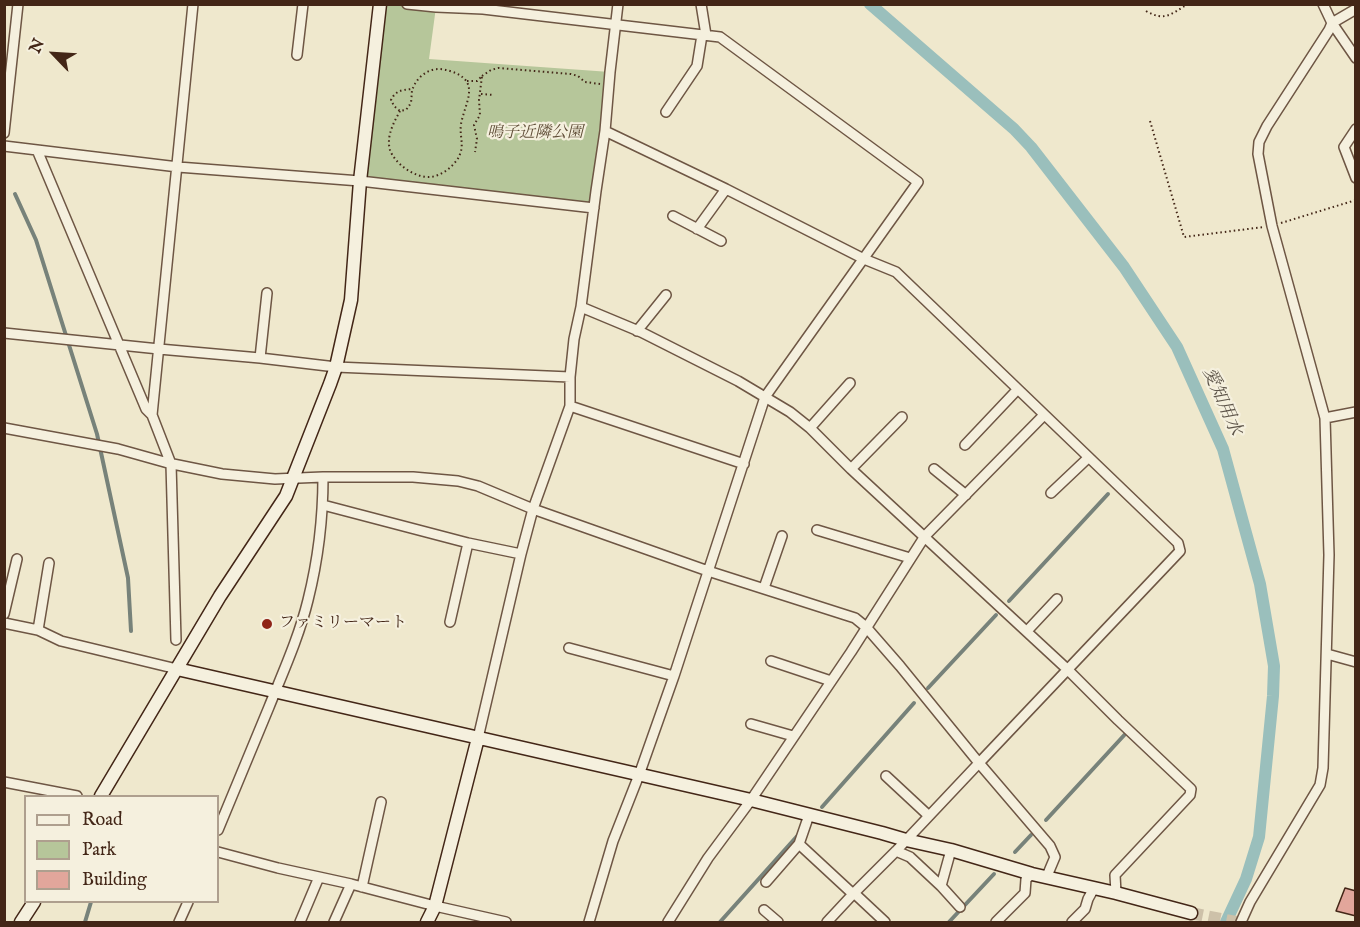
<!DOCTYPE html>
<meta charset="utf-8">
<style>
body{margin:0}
#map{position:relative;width:1360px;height:927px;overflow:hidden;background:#efe8cd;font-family:"IM FELL English",serif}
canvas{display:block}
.frame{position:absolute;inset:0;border:6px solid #432617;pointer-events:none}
.legend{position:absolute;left:24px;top:795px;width:195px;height:108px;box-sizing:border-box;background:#f5f0de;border:2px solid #ae9f8e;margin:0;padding:8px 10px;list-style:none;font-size:18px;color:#432617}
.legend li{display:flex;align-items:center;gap:12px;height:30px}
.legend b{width:30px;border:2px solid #ae9f8e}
.north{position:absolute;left:24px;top:24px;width:60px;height:60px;-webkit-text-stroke:4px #f5f0de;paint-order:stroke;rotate:295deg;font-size:16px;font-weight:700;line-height:24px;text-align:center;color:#432617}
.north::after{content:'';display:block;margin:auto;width:21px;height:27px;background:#432617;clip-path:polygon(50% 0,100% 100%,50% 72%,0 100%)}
</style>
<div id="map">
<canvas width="1360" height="927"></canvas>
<div class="frame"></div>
<ul class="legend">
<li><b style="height:8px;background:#f5f0de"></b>Road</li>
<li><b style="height:16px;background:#b6c69a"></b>Park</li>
<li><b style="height:16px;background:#e2a69b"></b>Building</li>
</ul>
<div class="north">N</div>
</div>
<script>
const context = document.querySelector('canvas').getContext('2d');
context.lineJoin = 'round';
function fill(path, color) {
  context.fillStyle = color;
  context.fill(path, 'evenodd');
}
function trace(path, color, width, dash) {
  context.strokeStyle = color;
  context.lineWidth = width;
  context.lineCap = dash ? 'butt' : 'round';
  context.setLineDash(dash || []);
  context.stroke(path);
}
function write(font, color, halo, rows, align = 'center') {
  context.font = font + ' "IM FELL English","Noto Serif JP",serif';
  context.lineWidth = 4.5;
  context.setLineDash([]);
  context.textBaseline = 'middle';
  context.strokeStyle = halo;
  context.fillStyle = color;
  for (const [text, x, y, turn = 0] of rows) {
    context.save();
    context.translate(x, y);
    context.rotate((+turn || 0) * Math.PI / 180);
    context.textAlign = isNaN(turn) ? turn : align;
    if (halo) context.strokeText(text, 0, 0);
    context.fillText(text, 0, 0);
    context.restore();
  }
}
fill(new Path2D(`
 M380 5H407L436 7 429 59 610 72 594 208 360 181Z`), '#b6c69a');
trace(new Path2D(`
 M15 194 36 240 97 434 128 578 131 631
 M1009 601 1108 494
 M928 688 996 615
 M822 807 914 703
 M1046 820 1128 731
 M1015 852 1031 835
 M85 922 91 902
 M720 922 799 834
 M949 922 994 874`), '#77827a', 4);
trace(new Path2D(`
 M870 4 1014 129 1031 147 1124 267 1177 347 1223 449 1260 584 1274 666 1273 696 1259 837 1246 879 1226 922`), '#9abfbc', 12);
const building = new Path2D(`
 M1345 888 1356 891V916L1336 911Z`);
fill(building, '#e2a69b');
trace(building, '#432617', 1.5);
trace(new Path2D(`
 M1191 913 1236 922`), '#cdc1a9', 12, [12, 6]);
const street = new Path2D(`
 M407 4 436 7 483 9 720 37 918 182 765 397 674 676 639 775 613 841 589 922
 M701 4 706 35
 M1356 9 1332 23 1356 58
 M297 55 303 4
 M666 112 697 66 702 35
 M1356 129 1344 147 1356 178
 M4 133 18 4
 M4 146 178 167 360 181 594 208
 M37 150 146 409 152 415
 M673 216 721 241
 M697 229 726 189
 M581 307 641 332 738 381 790 412 810 428 851 469 1067 669 1118 720 1191 789 1190 795 1115 875 1116 893
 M637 331 666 295
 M4 333 159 349 260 358 336 367 570 377
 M260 358 267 293
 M570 406 744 464
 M1325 418 1356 412
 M4 428 118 449 168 463 222 474 275 479 323 477H413L458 481 478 486 533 509 708 571 855 618 866 627 900 666 979 763 1180 551 1178 543 896 272 864 259 726 189 605 131
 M810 428 850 383
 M965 445 1017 390
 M851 469 902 417
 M934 469 966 495
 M1051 493 1088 458
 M323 505 468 543 521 554
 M817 530 910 558
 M764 588 782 536
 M4 614 17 559
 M450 622 468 543
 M4 623 38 630 61 641 177 669
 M38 630 49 563
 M1027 631 1057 599
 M176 640 171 464 152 415 193 4
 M569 648 674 676
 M1327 654 1356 662
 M771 661 831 681
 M751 724 793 736
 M478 738 521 554 533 509 570 406V377L574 339 581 307 596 191 605 131 610 72 618 4
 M886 776 929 816
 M4 782 77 796
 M218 830C235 789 252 748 269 707 283 672 299 637 308 600 318 560 323 518 323 477
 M799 844 853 894
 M896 851 910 857 941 886 960 907
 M218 852 278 868 351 884 435 906 506 922
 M766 882 799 844 809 815
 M941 886 951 850
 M362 887 381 802
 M854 893 885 922
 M764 910 778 922
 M179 922 188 902
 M300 922 319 877
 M334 922 351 884
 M668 922 708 858 751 800 851 652 925 536 1044 415
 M827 922 854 893 896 851 979 763 1050 846 1055 857 1047 876
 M996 922 1025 893 1026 879 1032 874
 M1072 922 1085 909 1088 899 1094 888
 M1241 922 1250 902 1320 785 1323 768 1329 555 1325 418 1272 226 1258 154 1259 142 1267 126 1329 30 1332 23 1323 4`);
const secondary = new Path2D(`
 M177 669 751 800 882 833 906 840 951 850 1032 874 1116 893 1191 913
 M101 796 220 596 286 496 330 384 336 367 351 300 360 181 380 4
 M21 922 34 902
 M427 922 435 906 478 738`);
trace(street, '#6e5644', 12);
trace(secondary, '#432617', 15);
trace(new Path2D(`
 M1146 11C1165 22 1171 14 1188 4
 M482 76 491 70 498 68 571 74 578 76 585 82 600 84
 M467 81H477L482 76 479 100 480 115 474 125 477 139 475 152
 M481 94 494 95
 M400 111C394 122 386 136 390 150 395 164 415 178 430 177 441 176 451 168 457 160 466 146 459 138 461 124 465 102 482 81 450 71 441 68 432 68 424 74 420 76 414 84 413 88 411 92 412 97 411 102 410 105 408 107 406 110L400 111 394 106 391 100C396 90 402 90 412 89
 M1150 121 1184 237 1264 227
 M1281 223 1356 200`), '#432617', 2, [1.5, 3]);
trace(street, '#f5f0de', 9);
trace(secondary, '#f5f0de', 12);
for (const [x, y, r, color] of [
 [267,624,6,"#8f2418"]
]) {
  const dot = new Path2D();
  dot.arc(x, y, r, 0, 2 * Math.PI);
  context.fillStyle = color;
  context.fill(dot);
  trace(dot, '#f5f0de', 2);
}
write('italic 16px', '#604e38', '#f5f0de', [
 ["鳴子近隣公園",535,134]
]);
write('16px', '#432617', '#f5f0de', [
 ["ファミリーマート",279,624]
], 'left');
write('italic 18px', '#5d5449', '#f5f0de', [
 ["愛知用水",1221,402,66]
]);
</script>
